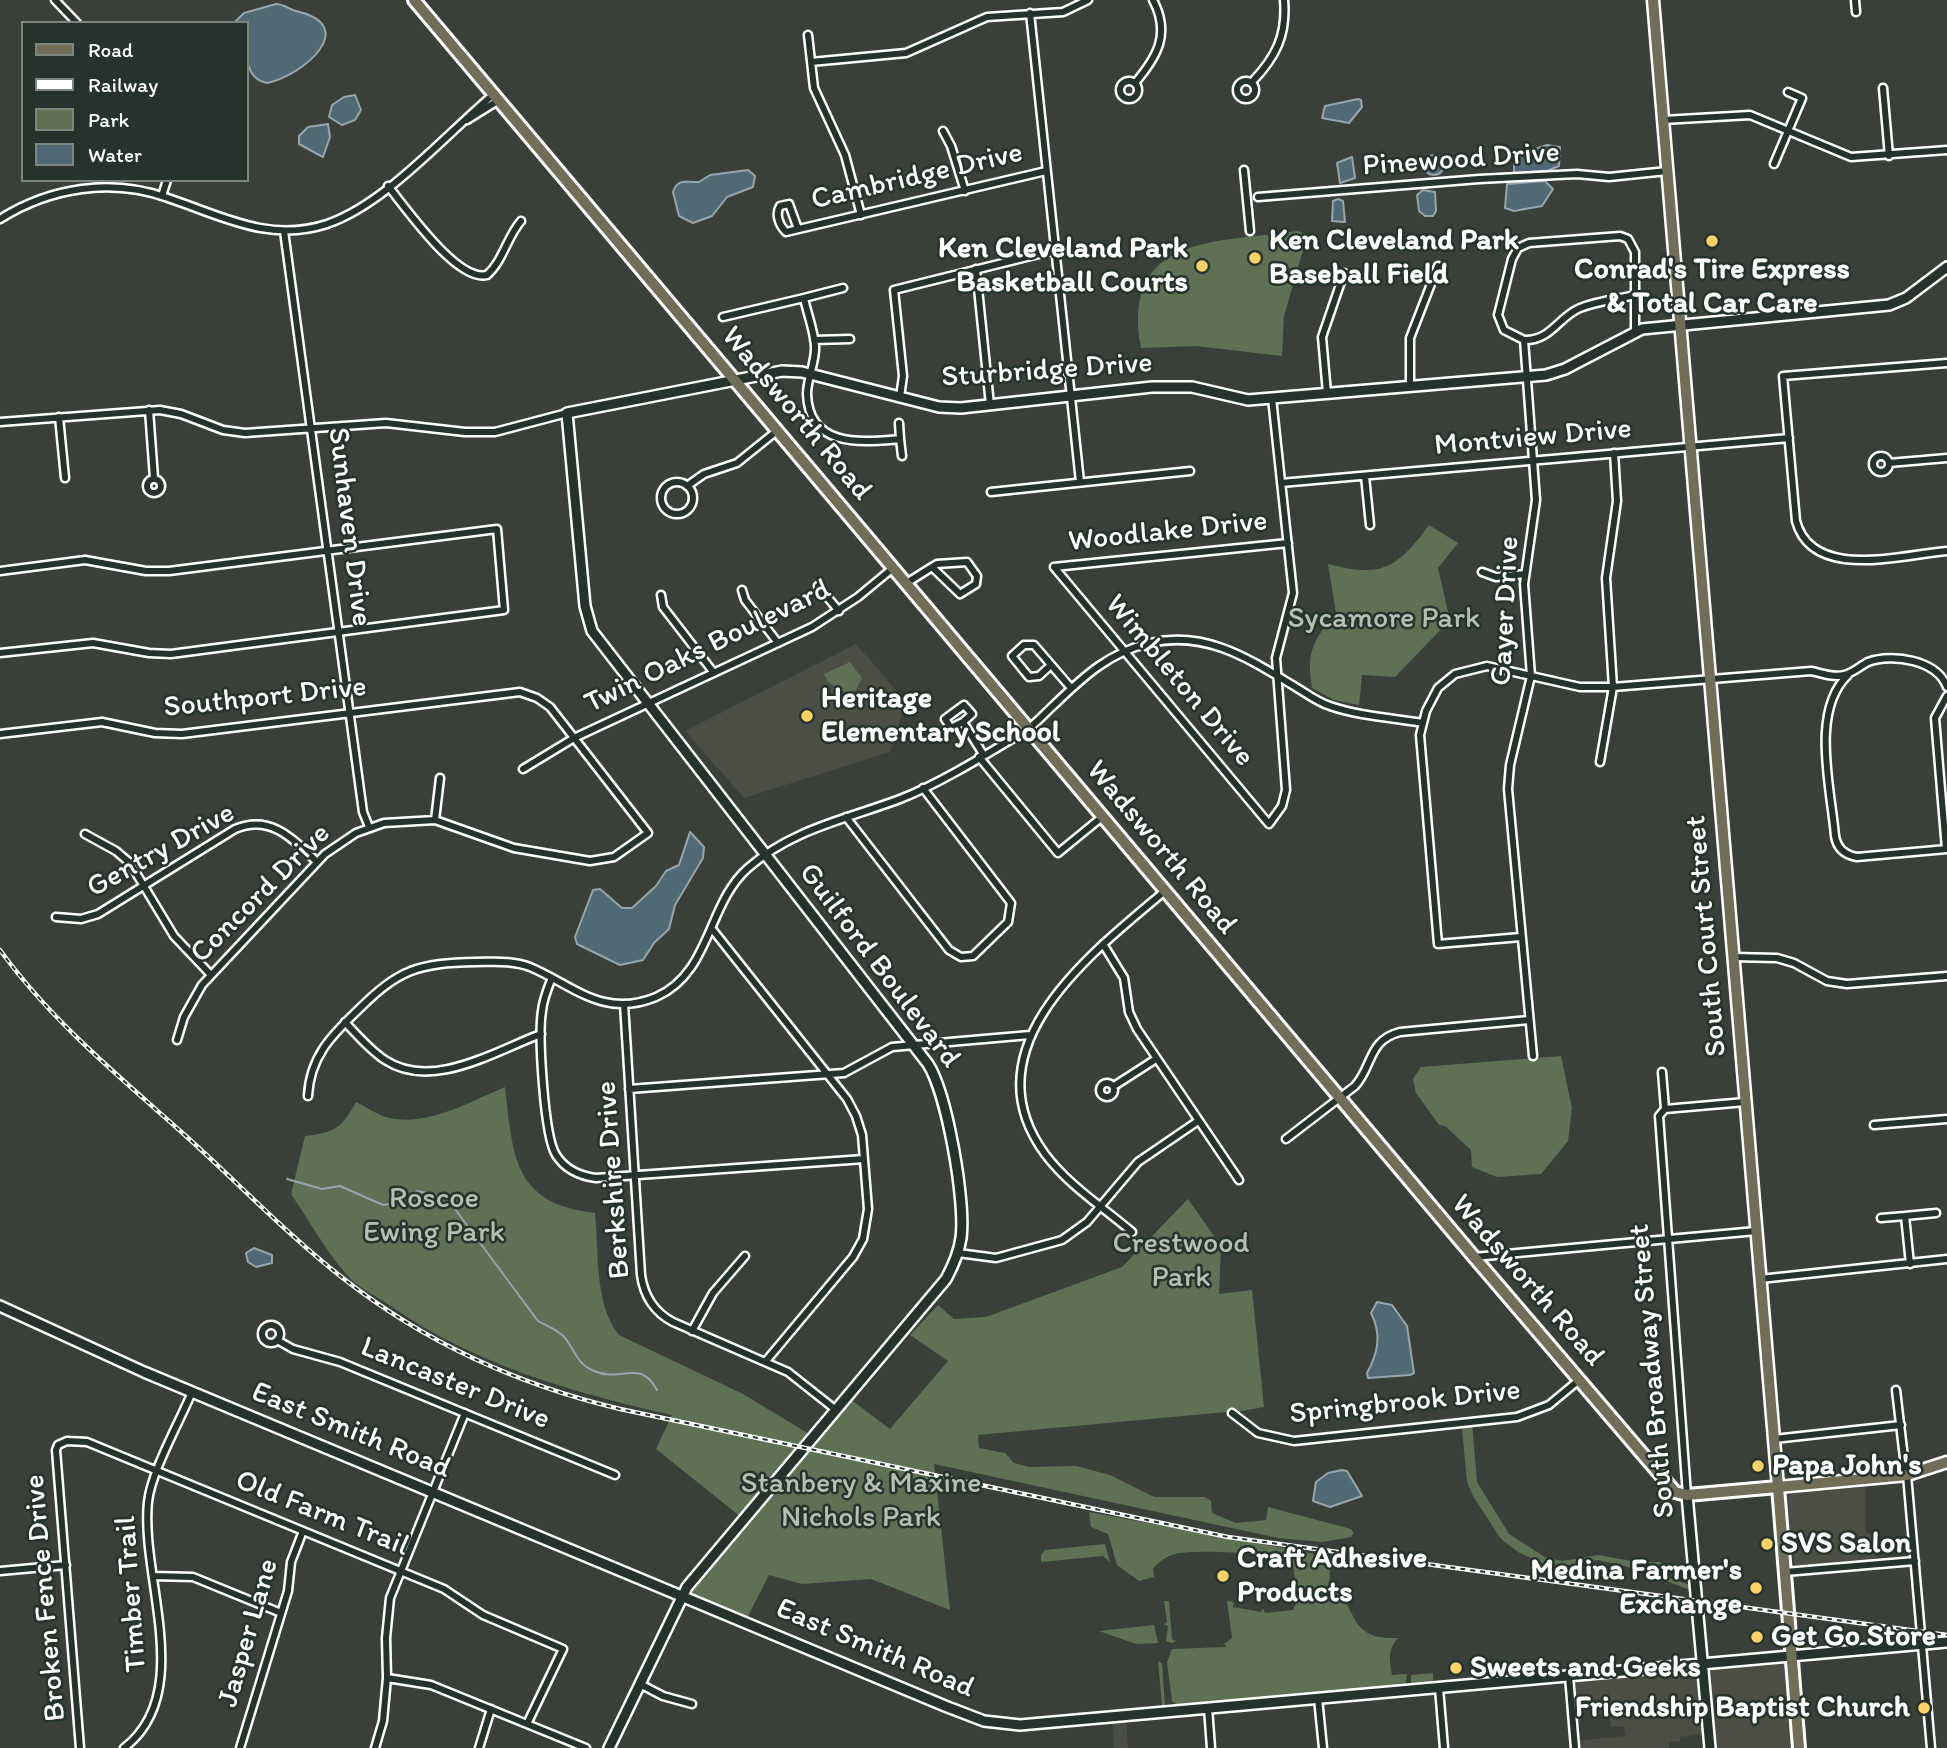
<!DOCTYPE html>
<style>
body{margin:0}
#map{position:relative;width:1947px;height:1748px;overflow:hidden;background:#3a4039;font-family:Itim,sans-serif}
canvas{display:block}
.legend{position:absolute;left:21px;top:21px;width:228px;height:161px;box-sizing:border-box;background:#26332d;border:2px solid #7d8581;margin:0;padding:9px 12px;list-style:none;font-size:21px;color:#fff}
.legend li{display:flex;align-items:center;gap:14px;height:35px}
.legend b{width:35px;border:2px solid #7d8581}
</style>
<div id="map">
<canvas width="1947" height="1748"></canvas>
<ul class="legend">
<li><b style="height:9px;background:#706e59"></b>Road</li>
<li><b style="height:9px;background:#fff"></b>Railway</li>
<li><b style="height:19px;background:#5e7154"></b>Park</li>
<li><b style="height:19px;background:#516975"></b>Water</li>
</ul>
</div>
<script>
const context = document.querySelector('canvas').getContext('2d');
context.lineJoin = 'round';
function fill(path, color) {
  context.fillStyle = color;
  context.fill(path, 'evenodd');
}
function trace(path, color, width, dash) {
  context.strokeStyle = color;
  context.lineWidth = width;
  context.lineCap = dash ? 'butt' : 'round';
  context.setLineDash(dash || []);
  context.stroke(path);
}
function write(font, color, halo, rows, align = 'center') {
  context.font = font + ' Itim,sans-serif';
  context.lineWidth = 5;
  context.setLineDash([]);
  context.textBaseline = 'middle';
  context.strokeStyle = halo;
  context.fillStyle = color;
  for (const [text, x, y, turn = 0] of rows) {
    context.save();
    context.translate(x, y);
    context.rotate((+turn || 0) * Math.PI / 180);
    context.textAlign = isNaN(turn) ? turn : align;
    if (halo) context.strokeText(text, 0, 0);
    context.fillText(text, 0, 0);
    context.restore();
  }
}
fill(new Path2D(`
 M856 644 906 702 890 752 744 798 685 731Z
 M1866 1487V1533L1874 1535 1877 1560 1795 1568 1793 1544 1805 1542V1534H1790L1788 1497 1793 1492Z
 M1791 1656 1799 1748H1710L1708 1733 1680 1737V1741L1669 1742V1748H1575L1574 1741 1625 1736 1624 1727H1611L1609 1713 1600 1714 1599 1704 1571 1706 1569 1676Z
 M1126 1718 1128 1748H1114L1112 1720Z`), '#4c4d45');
fill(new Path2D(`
 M1298 231 1304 234 1306 240 1284 316 1282 356 1196 346 1141 348C1120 233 1219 243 1298 231Z
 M1429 525 1458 543 1438 568 1450 620 1395 677 1362 675 1359 705 1334 700 1312 688C1306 651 1313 641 1336 613L1328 564C1381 578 1397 569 1429 525Z
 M850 662 862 678 856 690 846 693 828 682 824 674Z
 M1561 1056 1572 1108 1568 1141 1541 1174 1497 1177 1472 1167 1471 1150 1445 1126 1439 1125 1416 1093 1413 1079 1421 1067Z
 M505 1087C513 1156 513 1204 595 1213 599 1252 594 1304 619 1335L743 1394 809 1434 741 1517 656 1449 672 1415C571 1392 475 1365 389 1305 376 1296 356 1286 346 1274 325 1250 309 1220 291 1194L305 1136C334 1133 342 1128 356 1102 366 1107 376 1114 386 1117 426 1128 469 1102 505 1087Z
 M1188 1199 1221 1246 1219 1294 1252 1290 1264 1407 1231 1413 1257 1434 1292 1442 1472 1423 1477 1482 1509 1534 1545 1557 1562 1561 1598 1555 1637 1562H1661L1663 1576 1696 1587V1592L1625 1566 1598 1560 1563 1566 1542 1563 1518 1552 1501 1539 1473 1496 1467 1482 1462 1428 1292 1446 1257 1438 1226 1412 978 1435 979 1448 1005 1453 1014 1463 1029 1467 1076 1466 1110 1475 1154 1497H1205L1211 1501 1212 1513 1236 1523 1266 1520 1268 1507 1351 1529 1354 1533 1351 1537 1322 1542 1278 1538 934 1464 950 1610 871 1579 802 1584 769 1575 746 1620 684 1593 850 1399 890 1429 948 1361 910 1335 938 1305 954 1319 986 1317 1122 1267Z
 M1089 1512 1336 1558 1330 1568 1329 1585C1361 1607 1345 1640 1398 1638 1387 1650 1390 1660 1392 1675L1407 1674 1405 1687 1180 1708 1172 1701 1167 1662 1172 1649 1226 1647 1224 1644 1232 1638 1227 1601 1234 1602 1233 1607 1261 1612 1263 1608 1265 1613 1293 1610 1297 1601 1293 1564C1281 1552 1192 1549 1175 1554 1167 1556 1158 1562 1153 1569L1154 1577 1139 1581 1117 1565 1108 1534 1091 1527Z
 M1105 1544 1110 1562 1103 1556 1041 1562V1555L1045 1550Z
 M1164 1601H1169L1172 1639 1176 1641 1172 1643 1166 1641 1168 1626 1164 1624 1167 1622Z
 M1154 1625 1158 1643 1136 1644 1099 1631Z
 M1158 1661 1162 1663 1165 1705H1162Z
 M1433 1673V1685H1411V1675Z`), '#5e7154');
const water = new Path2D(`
 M276 4C284 4 288 9 296 11 362 26 302 76 267 83 240 78 247 42 247 23H234L244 13Z
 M355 95 361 110 355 120 342 125 329 117 332 105 344 97Z
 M1358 99 1361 100 1362 107 1349 123 1322 118 1325 106Z
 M328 124 330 137 323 157 299 144V136L308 127Z
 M1547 145 1560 147 1559 166 1547 171 1514 173V156Z
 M1424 165a10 10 0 1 1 20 0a10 10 0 1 1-20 0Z
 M1352 157 1355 178 1340 183 1337 163Z
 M748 170 755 176 753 187 727 197 712 216 693 223 679 216 673 192C678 177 687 183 699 182L710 175Z
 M1545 181 1553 189 1542 206 1514 211 1505 208 1507 184Z
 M1423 190 1435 192 1436 211 1433 216H1425L1419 211 1417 195Z
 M1338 199 1343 201 1345 222 1332 221 1333 201Z
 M690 832 704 847 703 858 675 905 669 929 654 943 643 960 620 965 577 944 575 937 593 890 600 889 622 908H632L656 886 666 871 679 865Z
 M254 1248 272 1255V1263L256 1267 248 1262 246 1253Z
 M1377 1302 1392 1305 1407 1326 1414 1373 1410 1375 1368 1378 1367 1373C1378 1353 1382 1334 1371 1313Z
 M1342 1470 1347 1471 1362 1496 1330 1507 1313 1501 1316 1482 1328 1473Z`);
fill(water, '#516975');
trace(water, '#97a5ac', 2);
trace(new Path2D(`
 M287 1179 322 1189 340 1186 383 1205 397 1203 417 1191 446 1197 538 1321C547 1326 559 1330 566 1339 575 1351 577 1364 594 1371 620 1383 640 1358 657 1390`), '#97a5ac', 2);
const street = new Path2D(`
 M55 0 77 23
 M1855 0 1856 12
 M1030 13 1080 482
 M808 35 814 88 845 155 861 215
 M811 62 906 53 987 17 1063 12 1088 0
 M1237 90a9 9 0 1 1 18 0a9 9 0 1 1-18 0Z
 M1120 90a9 9 0 1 1 18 0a9 9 0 1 1-18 0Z
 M1252 82C1276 57 1287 35 1284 0
 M1135 83C1157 57 1171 34 1153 0
 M1883 88 1889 156
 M467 120 499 100
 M1663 120 1750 115 1851 157 1947 150
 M943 131 951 146 965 191
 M1774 164 1802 98 1788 92
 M1244 170 1250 231
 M388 186C406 208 457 282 487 275 503 261 507 237 521 221
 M162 196 167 180
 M1258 197 1479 179 1577 174 1609 177 1667 171
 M0 219C51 187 111 178 168 198 222 216 269 243 327 224 386 204 446 134 494 94
 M798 229 789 204 780 206C775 214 779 225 786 232L1046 171
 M284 231 363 812 369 827
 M976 269 990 405
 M804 298 843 288
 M723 317 804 298C807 313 814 330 815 346 816 362 807 378 807 394 809 449 863 442 900 439L902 456
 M814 340 850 339
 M1524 340C1551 341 1558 317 1580 308 1597 301 1618 299 1635 295
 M1947 363 1783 376 1796 521C1812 581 1900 555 1947 551
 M1410 386V338L1438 266
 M1327 393 1322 337 1344 273
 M900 397 903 376 894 290 1055 250
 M149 410 154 478
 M59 417 65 478
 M0 422 160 410 181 414 223 430 245 433 386 423 465 432H495L567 413
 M899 423 900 439
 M1873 464a8 8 0 1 1 16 0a8 8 0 1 1-16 0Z
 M1889 463 1947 458
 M1365 476 1370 525
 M147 486a7 7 0 1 1 14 0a7 7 0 1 1-14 0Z
 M661 498a16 16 0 1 1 32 0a16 16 0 1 1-32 0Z
 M1281 483 1789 438
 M687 486 704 474 737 463 778 430
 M991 492 1190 471
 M1054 567 1269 824 1282 806 1286 790 1276 658 1293 593 1272 398
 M1054 567 1288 543
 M0 571 85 560 146 571H169L497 529 504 610 171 654 149 653 93 643 0 653
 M1482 572 1496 577 1525 574
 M905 584 932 567 960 594 976 584 977 576 967 562 937 564 932 567
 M818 586 839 611
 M742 590 745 600 778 643
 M661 595 663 607 714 673
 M1051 665 1039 676 1029 677 1012 656 1024 645H1034L1071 688
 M1848 675C1810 711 1831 788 1835 836 1837 848 1845 855 1857 857L1947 849
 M963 722 951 728 945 719 964 705 972 714 963 722 983 754
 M0 734 102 722 155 733 182 734 520 692 537 698 550 707 648 833 614 857 590 861 514 848 435 820 384 823 356 833 325 854 202 985 184 1017 177 1040
 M979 757 1058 853 1102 817
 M1600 762 1613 687 1606 578 1617 501 1614 453
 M523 769 574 738 812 627 858 597 893 568
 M846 817 949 950 961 957 973 956 1008 922 1011 903 923 788
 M435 820 440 778
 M85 834 116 851 130 863 174 936 211 975
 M1946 849 1935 718 1947 696
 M56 917 81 919 98 914 235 829C271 814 293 839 317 862
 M712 929 847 1099 856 1116 862 1135 868 1209 863 1239 853 1257 766 1361
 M1521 937 1438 944 1420 735 1426 711 1438 688 1455 674 1487 666 1580 687H1613L1811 671C1822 673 1832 678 1844 675 1853 673 1860 666 1868 662 1893 653 1937 660 1947 687
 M1103 944 1124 978 1129 1012 1137 1029 1239 1180
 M1733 957 1777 958 1794 963 1827 981 1847 984 1947 976
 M551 980C547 990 543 1000 542 1011 538 1035 544 1136 556 1155 565 1169 580 1176 596 1178L864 1159
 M624 1004 641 1275C644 1296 654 1312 673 1322L788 1372 836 1410
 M345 1022C357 1035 370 1050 385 1060 432 1091 495 1051 541 1034
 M1533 1056 1508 789 1510 765 1531 676 1524 584 1536 500 1524 340 1504 330 1498 315 1512 259 1518 248 1529 243 1620 236 1628 239 1635 252V331
 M1662 1072 1665 1109
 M1100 1090a7 7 0 1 1 14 0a7 7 0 1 1-14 0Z
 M1114 1086 1156 1059
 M629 1089 844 1073 892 1047 1030 1035
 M308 1096C310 1057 331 1036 357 1011 399 969 418 963 476 962 494 962 512 960 530 967 573 985 603 1019 656 997 711 973 707 904 748 868 792 829 847 819 900 799 941 783 987 754 1025 731 1036 724 1045 713 1055 704 1084 676 1110 652 1150 643 1206 630 1249 659 1294 686 1306 693 1317 702 1330 706 1359 716 1393 718 1423 723
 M1874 1125 1947 1119
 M1286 1139 1355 1086C1373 1066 1368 1040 1400 1032L1529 1020
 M1905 1216 1936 1213
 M1881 1218 1905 1216 1910 1264
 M1132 1232C1104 1208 1068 1185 1045 1154 967 1048 1091 953 1165 891
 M958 1253 996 1258 1062 1240 1087 1222 1138 1162 1198 1121
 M1474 1257 1756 1231
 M1760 1279 1947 1259
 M262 1334a9 9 0 1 1 18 0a9 9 0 1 1-18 0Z
 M692 1331 713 1293 745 1256
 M277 1340 293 1349 340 1362 615 1475
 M1896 1390 1906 1475
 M1232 1413 1258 1433 1294 1441 1517 1417 1549 1405 1579 1380
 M1774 1439 1901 1425
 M1907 1475 1931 1748
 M1687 1495 1659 1116 1665 1109 1745 1102
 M0 1571 66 1565
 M1785 1572 1915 1561
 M153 1576 193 1577 281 1613
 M1569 1676 1575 1748
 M387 1678 431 1685 586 1748
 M640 1684 663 1696 692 1704
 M1439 1688 1444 1748
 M1318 1698 1323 1748
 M1208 1708 1211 1748
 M80 1748 56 1450 58 1445 67 1441 87 1442 444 1589 483 1615 563 1649 527 1724
 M124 1748C196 1693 140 1577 148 1502 151 1472 180 1421 192 1392
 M240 1748 288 1591 291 1562 303 1531
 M375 1748 383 1721 387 1678 386 1638 390 1598 465 1413
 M479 1748 491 1709`);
const secondary = new Path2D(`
 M0 1306 144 1372 945 1706 984 1721 1020 1725 1947 1642
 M1687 1495 1710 1748
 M609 1748 687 1587 946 1279C953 1266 959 1253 961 1238 966 1202 947 1094 928 1064L592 631 585 606 567 413 782 371 802 372 939 407 961 408 1152 387H1192L1248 400 1546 375 1565 369 1642 329 1889 305 1906 298 1947 267`);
const primary = new Path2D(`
 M1653 0 1778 1487 1907 1475 1947 1462`);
const highway = new Path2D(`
 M414 0 1474 1257 1675 1492 1687 1495 1778 1487 1799 1748`);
trace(street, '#fff', 11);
trace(secondary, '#fff', 14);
trace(primary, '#fff', 15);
trace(highway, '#fff', 16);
trace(street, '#26332d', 6);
trace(secondary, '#26332d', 9);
trace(primary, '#706e59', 10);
trace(highway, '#706e59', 10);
const rail = new Path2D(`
 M0 950C52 1022 121 1078 187 1137 239 1184 289 1236 344 1279 426 1343 519 1385 620 1409L1228 1537 1947 1635`);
trace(rail, '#fff', 4.5);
trace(rail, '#26332d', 2, [5]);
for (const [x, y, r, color] of [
 [1712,241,7,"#ffd166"],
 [1255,258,7,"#ffd166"],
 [1202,266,7,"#ffd166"],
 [807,716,7,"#ffd166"],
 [1758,1466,7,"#ffd166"],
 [1767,1544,7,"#ffd166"],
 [1223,1576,7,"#ffd166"],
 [1756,1588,7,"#ffd166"],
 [1757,1637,7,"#ffd166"],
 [1456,1668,7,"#ffd166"],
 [1924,1708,7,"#ffd166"]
]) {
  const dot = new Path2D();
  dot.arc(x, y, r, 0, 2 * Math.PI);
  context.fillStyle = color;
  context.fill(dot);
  trace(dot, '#26332d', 2.5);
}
write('30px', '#fff', '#26332d', [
 ["Pinewood Drive",1461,160,-4],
 ["Cambridge Drive",917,177,-13],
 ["Sturbridge Drive",1047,371,-4],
 ["Wadsworth Road",796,414,50],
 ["Montview Drive",1533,438,-5],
 ["Sunhaven Drive",349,527,83],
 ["Woodlake Drive",1168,532,-6],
 ["Gayer Drive",1506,611,-87],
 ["Twin Oaks Boulevard",708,647,-26],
 ["Wimbleton Drive",1179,681,50],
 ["Southport Drive",265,698,-6],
 ["Wadsworth Road",1161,848,50],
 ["Gentry Drive",161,851,-29],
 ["Concord Drive",261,894,-45],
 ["South Court Street",1707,936,-95],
 ["Guilford Boulevard",879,966,53],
 ["Berkshire Drive",614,1180,-94],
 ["Wadsworth Road",1527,1281,49],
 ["South Broadway Street",1653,1371,-95],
 ["Lancaster Drive",455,1384,22],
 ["Springbrook Drive",1405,1403,-6],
 ["East Smith Road",351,1431,22],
 ["Old Farm Trail",322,1514,22],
 ["Timber Trail",132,1594,-94],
 ["Broken Fence Drive",46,1598,-95],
 ["Jasper Lane",249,1633,-74],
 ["East Smith Road",875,1649,23]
]);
write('bold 30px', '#fff', '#26332d', [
 ["Ken Cleveland Park",1269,241],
 ["Baseball Field",1269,275],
 ["Ken Cleveland Park",1188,249,"right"],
 ["Basketball Courts",1188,283,"right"],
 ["Conrad's Tire Express",1712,270,"center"],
 ["& Total Car Care",1712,304,"center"],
 ["Heritage",821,699],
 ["Elementary School",821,733],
 ["Papa John's",1772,1466],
 ["SVS Salon",1781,1544],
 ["Craft Adhesive",1237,1559],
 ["Products",1237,1593],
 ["Medina Farmer's",1742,1571,"right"],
 ["Exchange",1742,1605,"right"],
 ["Get Go Store",1771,1637],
 ["Sweets and Geeks",1470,1668],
 ["Friendship Baptist Church",1910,1708,"right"]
], 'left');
write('30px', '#b7bfb2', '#26332d', [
 ["Sycamore Park",1384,619],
 ["Roscoe",434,1199],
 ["Ewing Park",434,1233],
 ["Crestwood",1181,1244],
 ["Park",1181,1278],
 ["Stanbery & Maxine",861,1484],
 ["Nichols Park",861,1518]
]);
</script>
